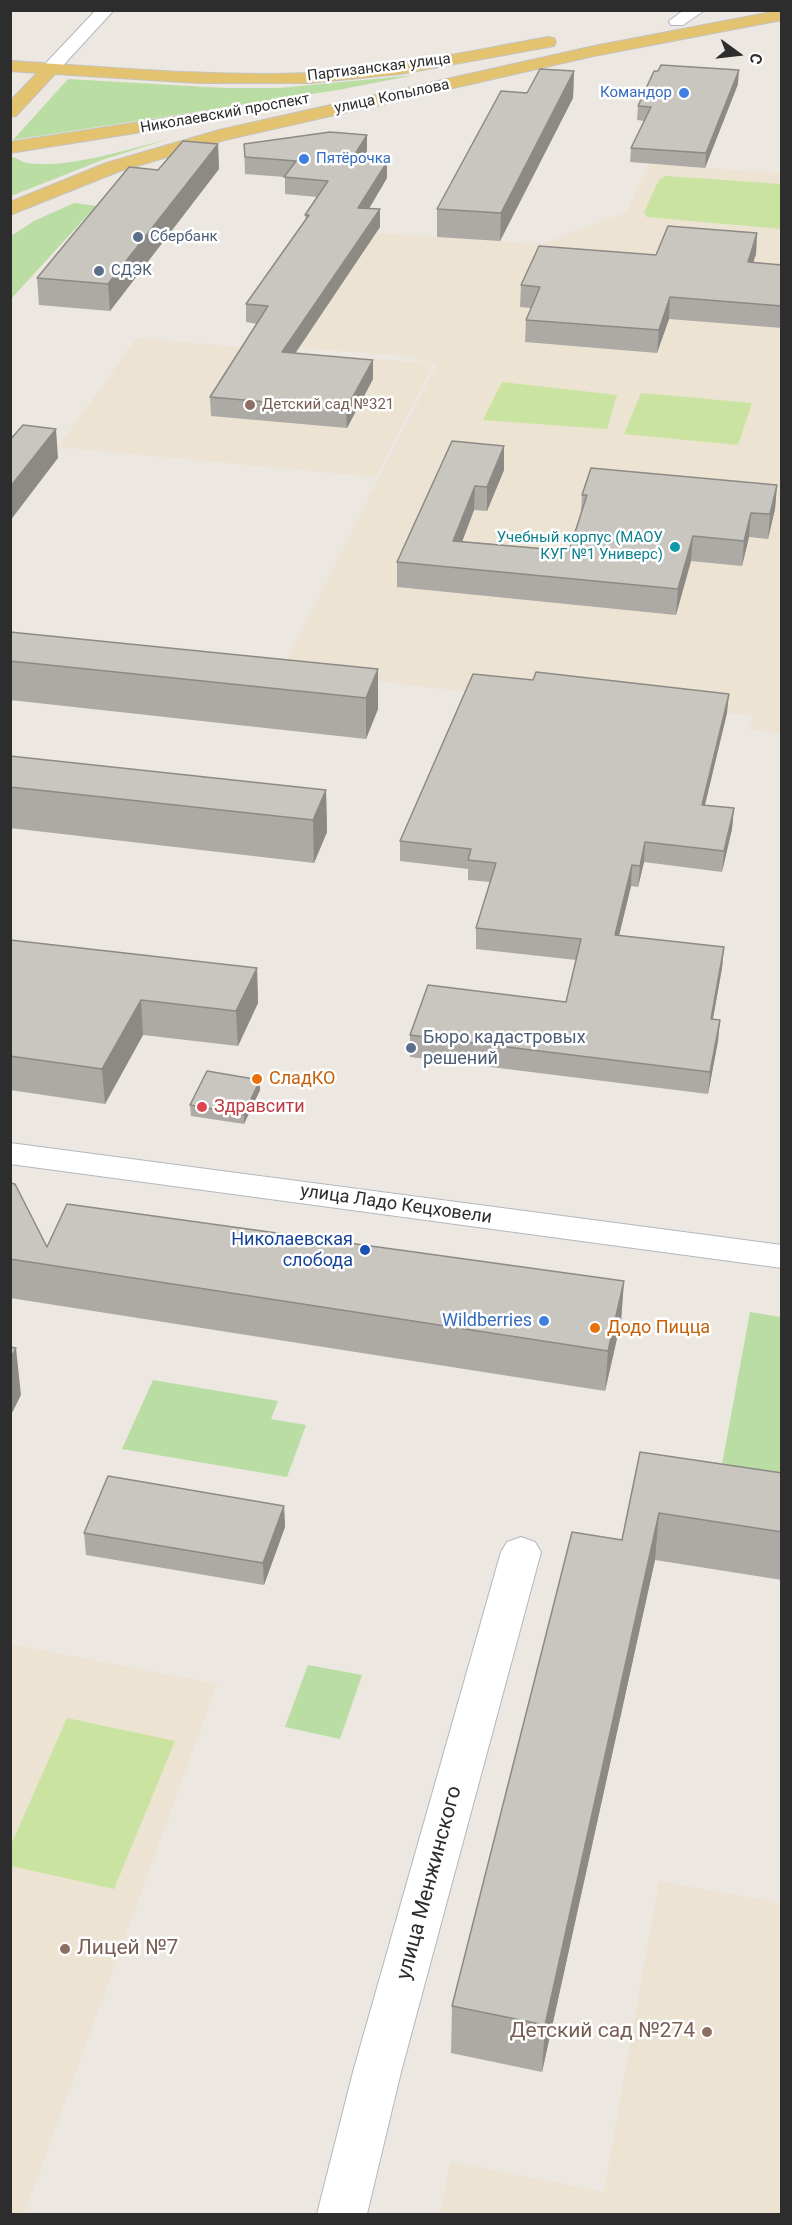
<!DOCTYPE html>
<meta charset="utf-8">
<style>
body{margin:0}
#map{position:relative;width:792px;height:2225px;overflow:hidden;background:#ede7e1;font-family:Roboto,sans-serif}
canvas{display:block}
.frame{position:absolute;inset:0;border:12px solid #2d2d2d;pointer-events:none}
.north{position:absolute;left:708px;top:24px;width:60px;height:60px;-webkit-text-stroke:4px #fff;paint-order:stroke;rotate:105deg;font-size:16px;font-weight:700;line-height:24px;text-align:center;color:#2d2d2d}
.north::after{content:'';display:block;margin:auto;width:21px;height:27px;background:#2d2d2d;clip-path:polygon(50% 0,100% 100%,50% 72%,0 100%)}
</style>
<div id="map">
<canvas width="792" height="2225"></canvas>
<div class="frame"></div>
<div class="north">С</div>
</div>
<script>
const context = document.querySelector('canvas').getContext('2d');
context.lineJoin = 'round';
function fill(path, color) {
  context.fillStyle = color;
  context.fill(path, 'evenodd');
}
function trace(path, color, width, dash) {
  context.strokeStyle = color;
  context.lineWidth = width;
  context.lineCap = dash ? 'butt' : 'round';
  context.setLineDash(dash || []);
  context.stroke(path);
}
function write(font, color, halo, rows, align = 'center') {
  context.font = font + ' Roboto,sans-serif';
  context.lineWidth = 5;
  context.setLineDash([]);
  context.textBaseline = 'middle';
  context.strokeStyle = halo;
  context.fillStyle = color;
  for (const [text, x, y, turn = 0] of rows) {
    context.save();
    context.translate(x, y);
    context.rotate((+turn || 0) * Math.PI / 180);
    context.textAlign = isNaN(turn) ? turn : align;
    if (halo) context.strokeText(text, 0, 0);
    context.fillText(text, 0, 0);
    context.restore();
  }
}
fill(new Path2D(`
 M649 164 781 173V733L750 729 753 716 536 691 502 696 282 670 437 364 417 361 419 357 299 348 376 233 543 244 626 212Z
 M137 338 433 364 375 477 58 447Z
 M10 1644 217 1684 24 2214H10Z
 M659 1881 781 1903V2214H439L451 2162 604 2192Z`), '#ece3d2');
fill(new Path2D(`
 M415 75 338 90 13 140 68 79 225 88H279Z
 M169 139 105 159 11 196V157C17 157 21 162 27 163 68 169 129 149 169 139Z
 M74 203 96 206 11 299V236L34 221Z
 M750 1312 781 1317V1496L718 1486Z
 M153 1380 278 1401 271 1419 306 1425 287 1477 122 1449Z
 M308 1665 362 1675 340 1739 285 1727Z`), '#badda3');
fill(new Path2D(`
 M665 176 781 184V229L647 217 644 212 659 180Z
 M502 382 617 395 607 429 483 420Z
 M641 393 752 403 738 445 624 434Z
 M67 1718 175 1741 114 1889 11 1866V1845Z`), '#cae3a0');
const street = new Path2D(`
 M521 1537 535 1542 541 1552 401 2072 367 2214H317L353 2072 501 1552 507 1542Z`);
const secondary = new Path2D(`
 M96 10H114L57 72H45L42 68 45 64Z
 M684 10H705L683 25H671L669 21Z
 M10 1143 782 1245V1268L10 1164Z`);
const primary = new Path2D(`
 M782 10V20L594 56 225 140 120 171 10 215V202L106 163 219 130 594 46Z
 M548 37 554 38 556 42 554 46 400 74 310 83H198L55 74 16 116 10 117V101L37 73 10 71V61C110 67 210 77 310 73 390 69 469 51 548 37Z
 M230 108 236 109 239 113 236 117 10 153V142Z`);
trace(street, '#b4b7bf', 2);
trace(secondary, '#b4b7bf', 2);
trace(primary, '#c4c4c4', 2);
fill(street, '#fff');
fill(secondary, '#fff');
fill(primary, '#e3c36f');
fill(new Path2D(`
 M574 71 573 98 500 241 437 237V209L527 93Z
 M738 84 705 168 630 162 631 148 644 121 637 120 638 106Z
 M218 144 219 169 110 311 39 305 37 278 158 170Z
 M244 144 367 151 362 160 387 178 369 209H380V227L295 354 373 379 347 428 211 416 210 397 257 324 246 322V304L306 220 305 215 317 197 285 194V177L245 174Z
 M757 233 756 254 753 262 782 265V328L669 319 657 353 525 342 526 320 531 308 520 307 521 285Z
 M452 441 504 470 487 511 474 510 462 541 569 551 581 513 582 495 777 485 775 509 768 539 749 537 742 566 691 561 676 615 397 587V562Z
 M10 632 378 669V709L366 739 10 700Z
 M727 713 705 805 734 808 732 829 722 872 644 862 638 887 631 886 619 936 724 947 722 968 713 1019 720 1020 718 1041 708 1094 410 1057V1035L566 1002 576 960 476 949V928L490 882 468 880V869L400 861V841Z
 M10 756 326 790 327 832 314 863 10 828Z
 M10 940 257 968 258 1003 238 1046 143 1035 105 1104 10 1090Z
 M260 1080V1090L244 1124 191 1116 190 1105Z
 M10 1183 47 1247 624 1281 621 1321 605 1391 10 1298Z
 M640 1452 782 1473V1580L655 1560 542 2072 451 2053 452 2006 622 1540Z
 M284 1506 285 1527 264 1585 86 1555 84 1533Z`), '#ada9a4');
fill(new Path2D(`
 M739 70 738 84 705 168 706 153Z
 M574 71 573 98 500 241 501 213Z
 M367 135V151L352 176V159Z
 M218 144 219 169 110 311 108 284Z
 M387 162V178L359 225 358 208Z
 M380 209V227L283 371 282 352Z
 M757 233 756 254 746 284 748 262Z
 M670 297 669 319 657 353 659 330Z
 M373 360V379L347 428 346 409Z
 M56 429 58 458 10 521V487Z
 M504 446V470L487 511V487Z
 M777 485 775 509 768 539 770 514Z
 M475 486 474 510 453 566V541Z
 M751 513 749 537 742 566 744 541Z
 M693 536 691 561 676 615 678 589Z
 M378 669V709L366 739V698Z
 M729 694 727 713 700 825 702 805Z
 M326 790 327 832 314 863 313 820Z
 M734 808 732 829 722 872 724 851Z
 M645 842 644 862 638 887 640 866Z
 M632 865 631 886 614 956 615 935Z
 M724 947 722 968 709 1040 711 1019Z
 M257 968 258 1003 238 1046 236 1011Z
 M141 1000 143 1035 105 1104 102 1069Z
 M720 1020 718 1041 708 1094 710 1072Z
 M260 1080V1090L244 1124V1114Z
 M624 1281 621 1321 605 1391 608 1351Z
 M16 1348 21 1395 10 1417V1359Z
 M284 1506 285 1527 264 1585 263 1563Z
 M659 1513 655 1560 542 2072 545 2025Z`), '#8d8a86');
const building = new Path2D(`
 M661 65 739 70 706 153 631 148 651 107 638 106 654 71H658Z
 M540 69 574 71 501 213 437 209 501 91 527 93Z
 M330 132 367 135 352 159 387 162 358 208 380 209 282 352 373 360 346 409 210 397 268 306 246 304 309 215H305L328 181 284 177 296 161 245 157 244 144Z
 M183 141 218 144 108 284 37 278 129 167 158 170Z
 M668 226 757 233 748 262 782 265V306L670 297 659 330 526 320 540 287 521 285 539 246 656 255Z
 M23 425 56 429 10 487V440Z
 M452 441 504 446 487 487 475 486 453 541 569 551 587 495H582L591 468 777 485 770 514 751 513 744 541 693 536 678 589 397 562Z
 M10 632 378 669 366 698 10 661Z
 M536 672 729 694 702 805 734 808 724 851 645 842 640 866 632 865 615 935 724 947 711 1019 720 1020 710 1072 410 1035 428 985 566 1002 581 939 476 928 496 863 468 860 471 849 400 841 473 674 533 680Z
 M10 756 326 790 313 820 10 787Z
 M10 940 257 968 236 1011 141 1000 102 1069 10 1056Z
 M207 1071 260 1080 244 1114 190 1105Z
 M10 1183 15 1184 47 1247 67 1204 624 1281 608 1351 10 1259Z
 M10 1347 16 1348 10 1359Z
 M640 1452 782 1473V1532L659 1513 545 2025 452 2006 572 1532 622 1540Z
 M108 1476 284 1506 263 1563 84 1533Z`);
fill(building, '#c9c5bf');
trace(building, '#8d8a86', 1.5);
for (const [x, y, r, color] of [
 [684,93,6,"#3f7fe0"],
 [304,159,6,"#3f7fe0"],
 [138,237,6,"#5c6f8a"],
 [99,271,6,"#5c6f8a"],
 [250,405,6,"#8d6e63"],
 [675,547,6,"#0f9aa8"],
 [411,1048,6,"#5c6f8a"],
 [257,1079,6,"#e8710a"],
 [202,1107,6,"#e0444e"],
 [365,1250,6,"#1a4fb4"],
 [544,1321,6,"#3f7fe0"],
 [595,1328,6,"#e8710a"],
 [65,1949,6,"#8d6e63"],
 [707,2032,6,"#8d6e63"]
]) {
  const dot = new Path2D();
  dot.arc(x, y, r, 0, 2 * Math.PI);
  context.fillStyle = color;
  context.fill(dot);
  trace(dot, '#fff', 2);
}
write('15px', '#2d2d2d', '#fff', [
 ["Партизанская улица",379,68,-7],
 ["улица Копылова",392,97,-12],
 ["Николаевский проспект",225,114,-10]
]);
write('15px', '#366cbe', '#fff', [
 ["Командор",672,93],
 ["Пятёрочка",316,159,"left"]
], 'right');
write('15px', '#4e5e75', '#fff', [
 ["Сбербанк",150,237],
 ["СДЭК",111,271]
], 'left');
write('15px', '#785e54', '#fff', [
 ["Детский сад №321",262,405]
], 'left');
write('15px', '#0d838f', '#fff', [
 ["Учебный корпус (МАОУ",663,538],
 ["КУГ №1 Универс)",663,555]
], 'right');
write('18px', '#4e5e75', '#fff', [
 ["Бюро кадастровых",423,1038],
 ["решений",423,1059]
], 'left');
write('18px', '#c56008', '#fff', [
 ["СладКО",269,1079],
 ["Додо Пицца",607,1328]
], 'left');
write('18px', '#be3a42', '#fff', [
 ["Здравсити",214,1107]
], 'left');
write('18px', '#2d2d2d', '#fff', [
 ["улица Ладо Кецховели",396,1205,8]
]);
write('18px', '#164399', '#fff', [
 ["Николаевская",353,1240],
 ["слобода",353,1261]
], 'right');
write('18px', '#366cbe', '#fff', [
 ["Wildberries",532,1321]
], 'right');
write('21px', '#2d2d2d', '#fff', [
 ["улица Менжинского",430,1883,-75]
]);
write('21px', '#785e54', '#fff', [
 ["Лицей №7",77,1949],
 ["Детский сад №274",695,2032,"right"]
], 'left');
</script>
